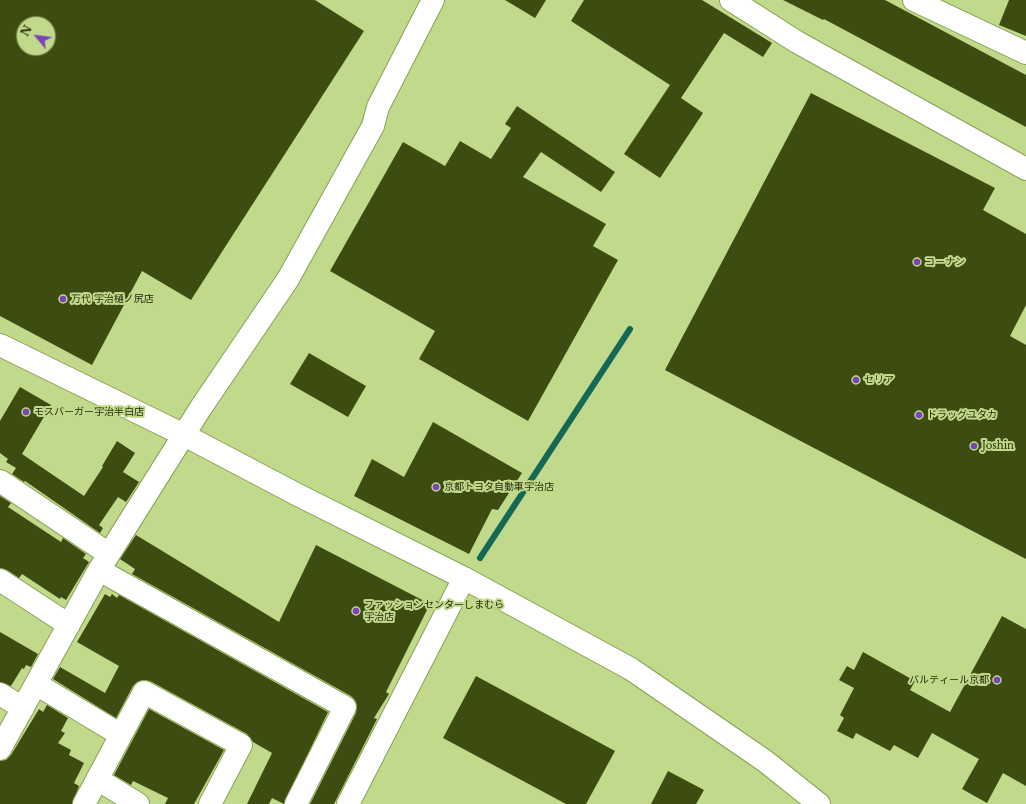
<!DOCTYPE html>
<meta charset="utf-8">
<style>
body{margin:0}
#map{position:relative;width:1026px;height:804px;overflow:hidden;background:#c1d98b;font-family:"Libre Baskerville",serif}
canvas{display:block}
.north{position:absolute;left:16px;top:16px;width:40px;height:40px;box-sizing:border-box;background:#c1d98b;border:1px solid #809256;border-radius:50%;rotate:299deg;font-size:11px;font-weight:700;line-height:16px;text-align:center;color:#1f2807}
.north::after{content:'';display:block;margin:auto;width:14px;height:18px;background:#7c43b9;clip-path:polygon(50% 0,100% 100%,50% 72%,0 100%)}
</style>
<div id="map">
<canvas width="1026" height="804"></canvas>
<div class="north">N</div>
</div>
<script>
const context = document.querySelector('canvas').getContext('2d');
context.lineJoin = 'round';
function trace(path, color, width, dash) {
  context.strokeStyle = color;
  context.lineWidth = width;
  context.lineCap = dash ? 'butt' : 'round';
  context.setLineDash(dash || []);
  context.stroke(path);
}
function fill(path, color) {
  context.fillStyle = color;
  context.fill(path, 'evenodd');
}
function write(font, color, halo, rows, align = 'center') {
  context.font = font + ' "Libre Baskerville","Noto Sans JP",serif';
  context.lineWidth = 4;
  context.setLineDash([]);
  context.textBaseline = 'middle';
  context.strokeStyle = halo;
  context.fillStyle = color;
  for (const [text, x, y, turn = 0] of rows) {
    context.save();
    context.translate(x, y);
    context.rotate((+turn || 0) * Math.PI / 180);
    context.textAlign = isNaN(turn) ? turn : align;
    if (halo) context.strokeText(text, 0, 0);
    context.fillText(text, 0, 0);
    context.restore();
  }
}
trace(new Path2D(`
 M480 558 630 329`), '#136955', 6);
fill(new Path2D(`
 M0 0H315L364 31 191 300 142 271 92 365 0 316ZM24 24H48V48H24Z
 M505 0H546L535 18Z
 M584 0H702L772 43 763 57 724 33 681 98 703 113 660 178 624 154 670 85 571 21Z
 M783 0H885L1026 75V127L824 19 823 20Z
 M1009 0H1026V36L999 25Z
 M811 93 995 188 983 210 1026 234V305L1010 336 1026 345V559L665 370Z
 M517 106 615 172 601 192 541 152 523 177 606 224 593 246 618 260 528 421 419 359 435 331 330 271 403 142 445 166 460 141 491 159 511 128 505 124Z
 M309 353 366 386 348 417 290 384Z
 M20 387 51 405 22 454 84 496 103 467 102 466 117 441 135 453 123 472 139 482 126 502 118 497 99 525 103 528 100 533 25 481 24 482 12 474 16 468 6 462 8 459 0 453V421Z
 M433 422 522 473 498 510 492 509 469 554 354 496 372 459 404 477Z
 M0 496 11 503 8 507 61 542 63 538 86 554 83 558 89 562 66 600 61 597 60 599 22 574 19 578 7 570 0 568Z
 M136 535 279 622 316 545 430 604 386 692 389 694 374 718 377 719 334 804H310L356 713 357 706 355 700 351 696 132 574 135 569 120 559Z
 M105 594 110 597 112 594 117 598 119 595 328 712 284 804 272 798 269 804H247L272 753 253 742 247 734 150 681 143 680 137 682 133 686 116 718 53 679 60 667 105 693 119 666 77 642Z
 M1002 616 1026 629V786L1003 773 987 803 962 789 979 759 932 733 918 758 894 745 890 751 856 733 853 739 837 731 844 718 840 715 854 688 839 680 847 666 854 670 863 652 915 681 910 690 950 712Z
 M0 632 38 654 31 667 26 665 24 669 22 668 11 686 0 682Z
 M476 676 615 751 586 804H566L443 738Z
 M47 705 68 718 61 731 65 733 58 743 71 750 69 755 84 763 74 783 79 786 72 804H0V761L6 760 11 755 39 709 43 712Z
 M149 709 224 750 194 804H165L168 798 133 781 131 785 114 775Z
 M668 771 704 790 696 804H651Z`), '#3d4c10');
const minor = new Path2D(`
 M731 0 797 42 1026 169
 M914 0 1026 53
 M0 345 184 435 298 495 464 578 631 669 765 761 819 804
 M0 481 109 554
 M99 570 345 707 296 804
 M0 580 69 625
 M36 684 121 735
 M0 694 23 708
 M0 749 99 570 200 409 288 279 373 126 378 107 433 0
 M97 779 138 804
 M84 804 144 692 241 745 210 804
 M348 804 464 578`);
trace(minor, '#8aa154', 24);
trace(minor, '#fff', 22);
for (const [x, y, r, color] of [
 [917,262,4,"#7c43b9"],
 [63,299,4,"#7c43b9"],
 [856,380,4,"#7c43b9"],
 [26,412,4,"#7c43b9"],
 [919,415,4,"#7c43b9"],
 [974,446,4,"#7c43b9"],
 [436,487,4,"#7c43b9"],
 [356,611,4,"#7c43b9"],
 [997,680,4,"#7c43b9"]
]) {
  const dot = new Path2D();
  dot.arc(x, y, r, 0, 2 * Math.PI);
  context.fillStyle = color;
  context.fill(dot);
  trace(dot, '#c1d98b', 1.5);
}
write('10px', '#1f2807', '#c1d98b', [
 ["コーナン",925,262],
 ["万代 宇治樋ノ尻店",71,299],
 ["セリア",864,380],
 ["モスバーガー宇治半白店",34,412],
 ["ドラッグユタカ",927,415],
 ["Joshin",982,446],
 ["京都トヨタ自動車宇治店",444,487],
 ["ファッションセンターしまむら",364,605],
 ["宇治店",364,617],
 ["パルティール京都",989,680,"right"]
], 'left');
</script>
